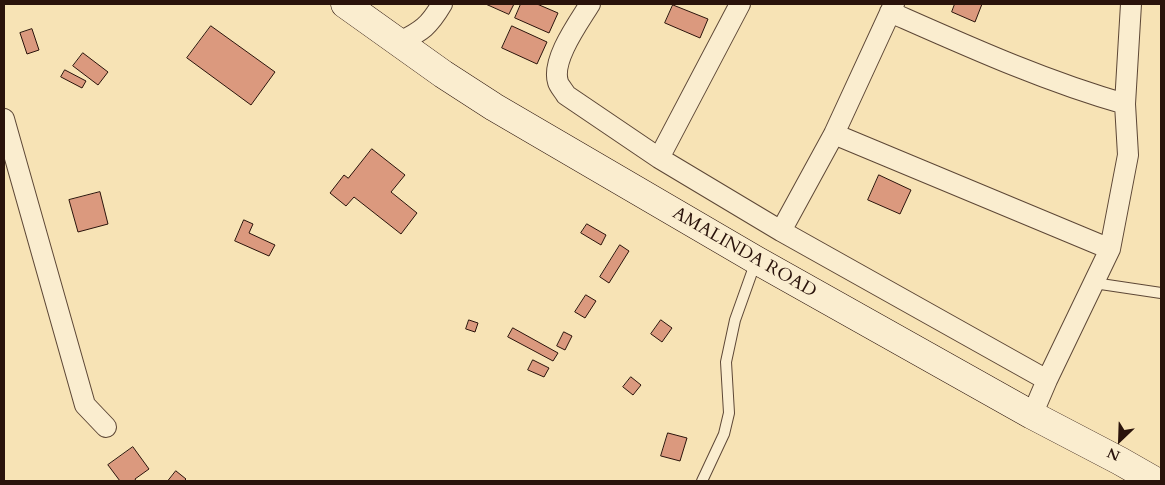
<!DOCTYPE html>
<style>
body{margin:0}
#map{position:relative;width:1165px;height:485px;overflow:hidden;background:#f7e3b5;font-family:Cardo,serif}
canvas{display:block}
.frame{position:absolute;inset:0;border:5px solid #2a130b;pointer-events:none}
.north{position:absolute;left:1095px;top:415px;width:50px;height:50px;-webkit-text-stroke:4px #faedcf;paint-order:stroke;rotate:204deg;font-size:14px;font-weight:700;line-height:20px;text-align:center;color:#2a130b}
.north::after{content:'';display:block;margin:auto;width:18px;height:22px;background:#2a130b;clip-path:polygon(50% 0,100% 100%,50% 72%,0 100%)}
</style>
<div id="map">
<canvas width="1165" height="485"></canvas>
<div class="frame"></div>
<div class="north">N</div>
</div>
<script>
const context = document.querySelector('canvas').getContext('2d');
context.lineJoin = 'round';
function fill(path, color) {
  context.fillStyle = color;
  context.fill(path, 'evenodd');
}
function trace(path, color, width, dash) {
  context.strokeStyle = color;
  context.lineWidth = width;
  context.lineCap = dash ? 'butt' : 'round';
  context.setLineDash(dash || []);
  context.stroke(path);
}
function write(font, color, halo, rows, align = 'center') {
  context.font = font + ' Cardo,serif';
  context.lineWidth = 5;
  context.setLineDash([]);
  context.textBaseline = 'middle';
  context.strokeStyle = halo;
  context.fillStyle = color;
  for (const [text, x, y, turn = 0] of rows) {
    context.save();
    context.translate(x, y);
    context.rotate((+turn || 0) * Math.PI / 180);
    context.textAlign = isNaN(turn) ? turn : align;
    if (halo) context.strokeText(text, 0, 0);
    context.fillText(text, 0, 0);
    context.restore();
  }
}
const building = new Path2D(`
 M486 4H514L509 14Z
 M521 4H537L558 13 549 33 515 18Z
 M955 4H982L975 22 952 12Z
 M673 5 708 19 700 38 665 23Z
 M211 26 275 72 251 105 187 58Z
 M512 26 547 42 537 64 502 48Z
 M32 29 39 50 27 54 20 33Z
 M83 53 108 72 98 85 73 66Z
 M65 70 86 81 82 88 61 77Z
 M372 149 405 175 391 192 417 213 401 234 354 197 346 206 330 193 344 175 348 178Z
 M879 175 911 190 900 214 868 200Z
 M100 192 108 224 78 232 69 200Z
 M244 220 253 224 249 233 275 245 269 256 235 241Z
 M587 224 606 235 601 245 581 233Z
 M620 245 629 251 609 283 600 277Z
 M586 295 596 301 585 318 575 312Z
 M469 320 478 323 475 332 466 329Z
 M661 320 672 328 662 342 651 334Z
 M513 328 558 353 553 361 508 337Z
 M564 332 572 336 565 350 557 346Z
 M533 360 549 368 544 377 528 370Z
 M631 377 641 385 633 395 623 387Z
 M668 433 687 438 680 461 661 456Z
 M133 447 149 469 135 479 136 481H120L108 465Z
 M176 471 186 479 184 481H168Z`);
fill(building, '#db997e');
trace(building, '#2a130b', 1);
const lane = new Path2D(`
 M1094 283 1161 293
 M702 481 724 434 729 413 726 362 735 320 756 261`);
const street = new Path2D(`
 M590 4C579 22 551 60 558 82 559 86 564 91 566 95L659 158 781 231 1047 380
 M890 12C967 46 1044 81 1125 104
 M400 42C422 31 429 26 442 4
 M4 119 85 405 106 427
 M834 134 1110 249
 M659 158 740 4
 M781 231 834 134 894 4
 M1032 415 1047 380 1110 249 1128 155 1125 104 1131 4`);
const secondary = new Path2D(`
 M345 4 443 74 494 107 756 260 1032 415 1120 461 1155 481`);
trace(lane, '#5d4736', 12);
trace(street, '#5d4736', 22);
trace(secondary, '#2a130b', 29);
trace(lane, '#faedcf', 10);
trace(street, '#faedcf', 20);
trace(secondary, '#faedcf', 28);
write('18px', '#2a130b', '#faedcf', [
 ["AMALINDA ROAD",744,253,30]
]);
</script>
